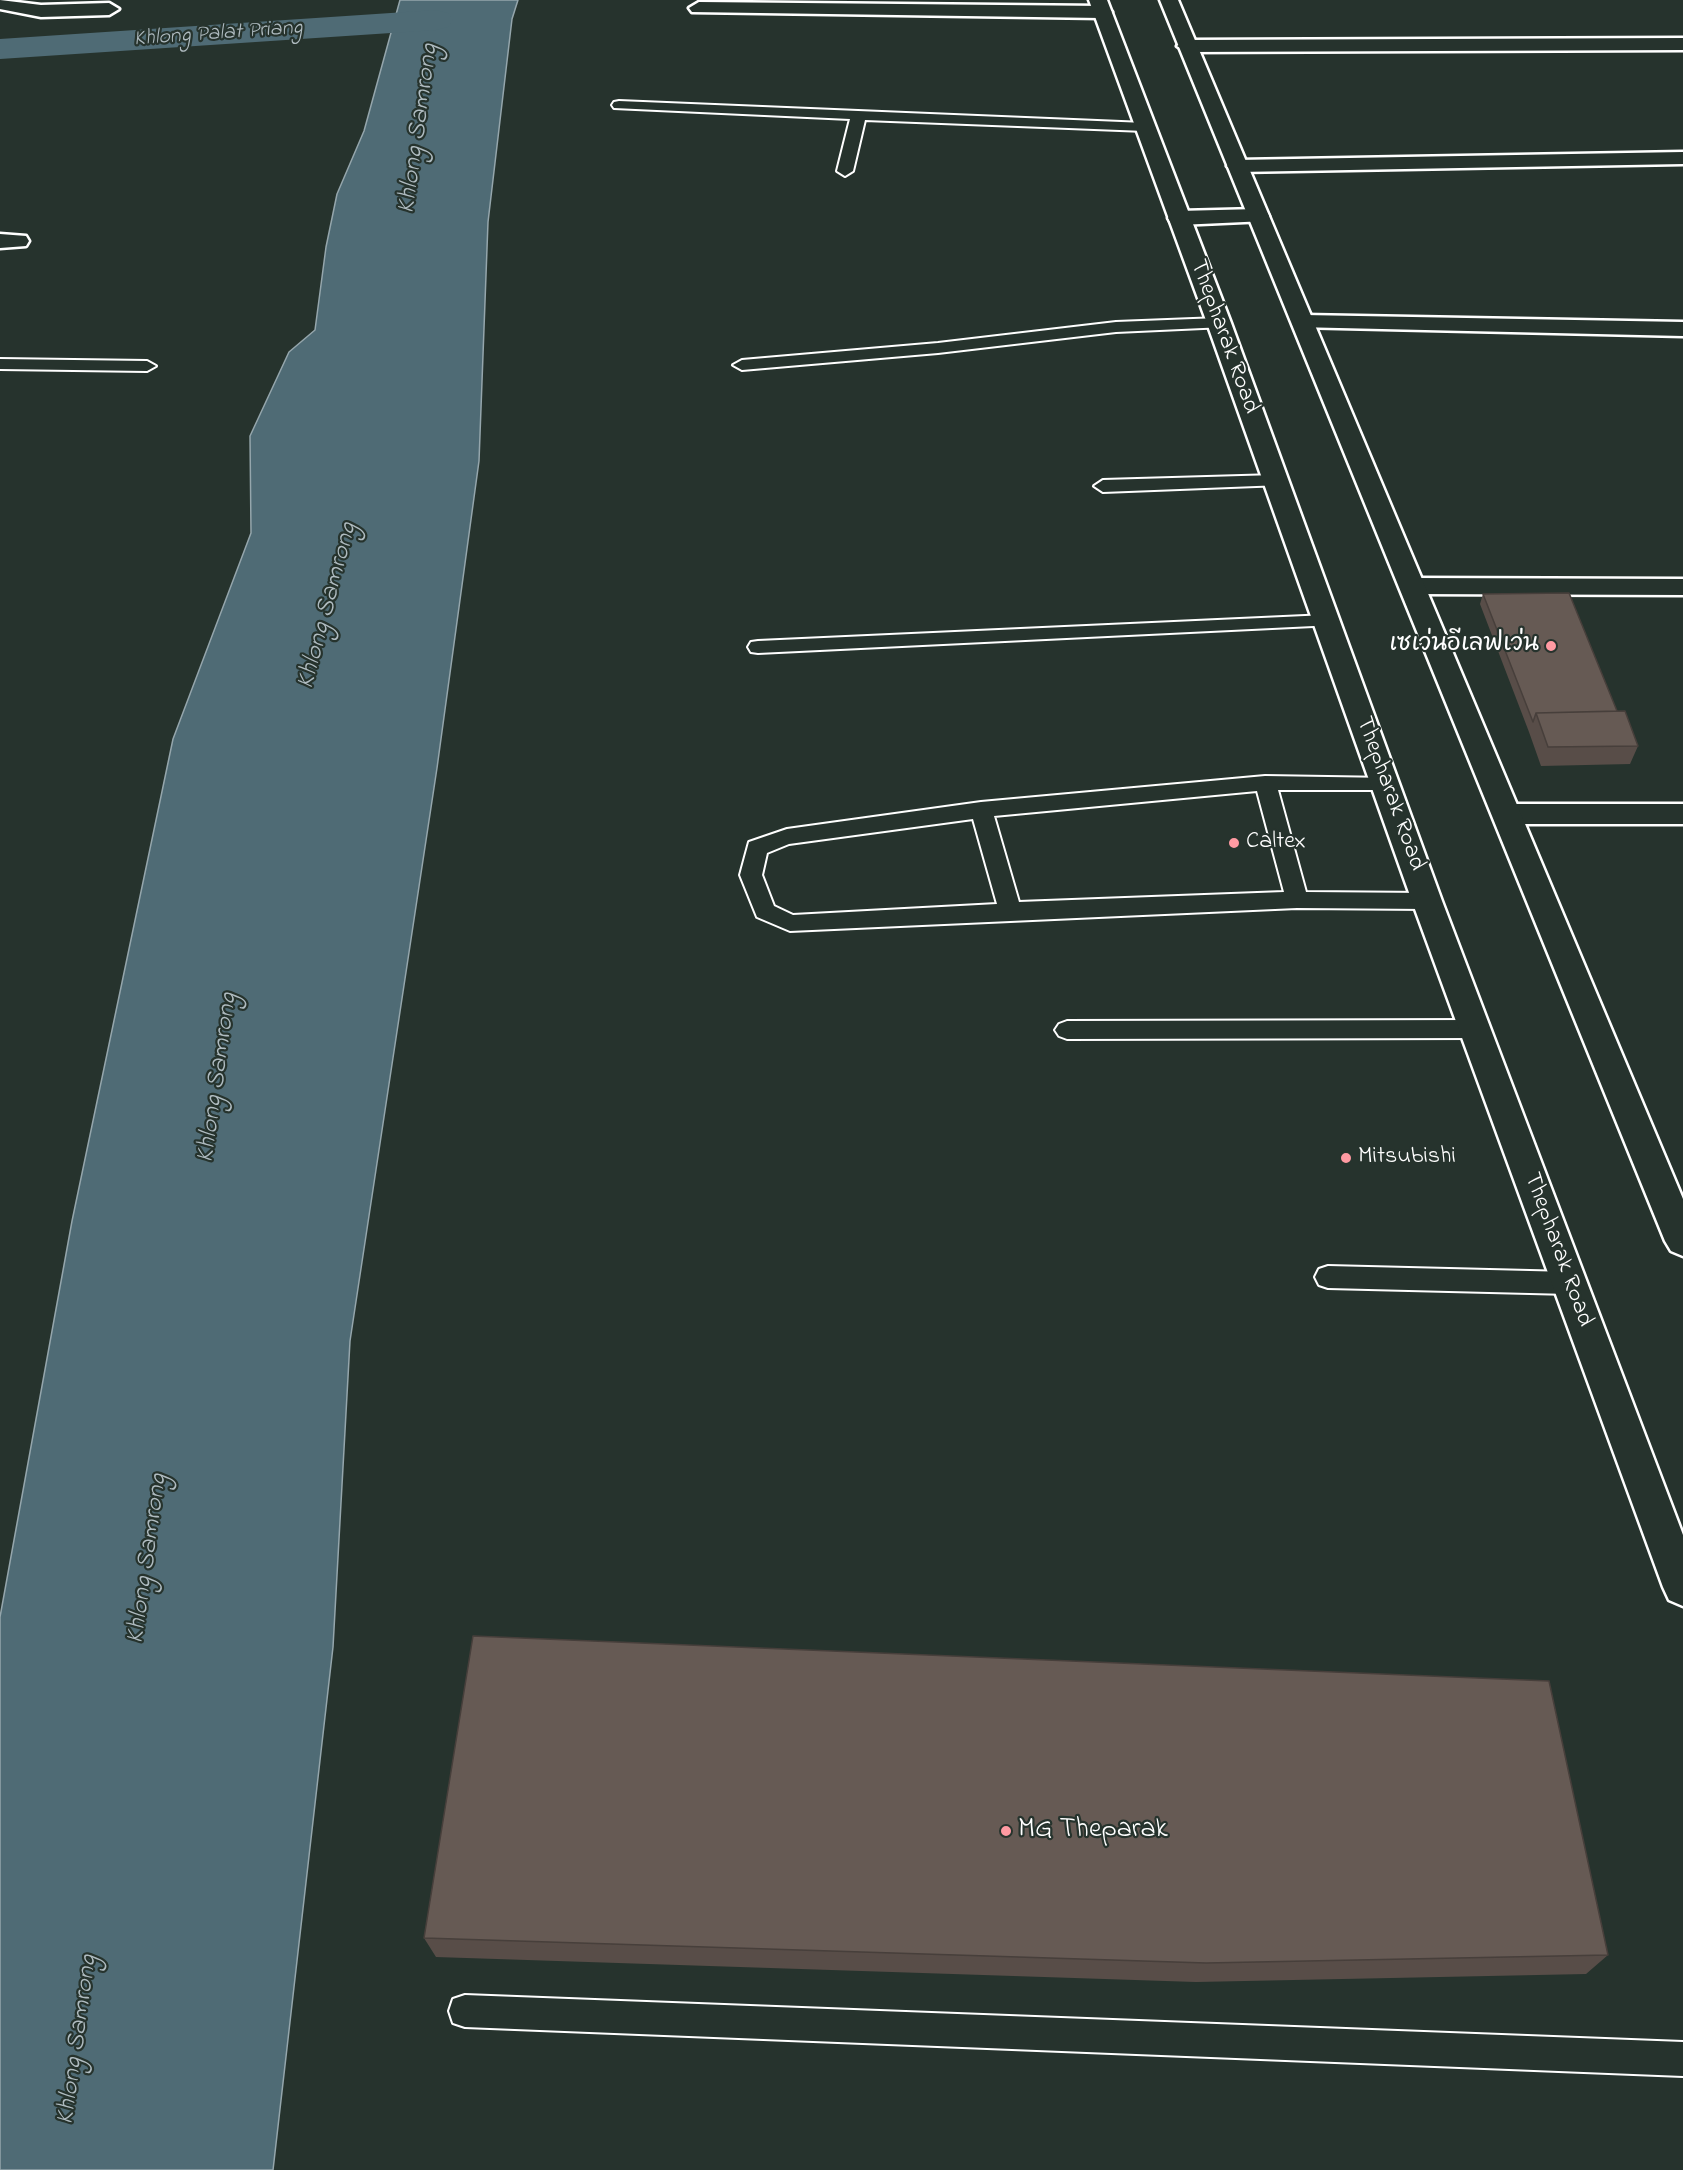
<!DOCTYPE html>
<meta charset="utf-8">
<style>
body{margin:0}
canvas{display:block;background:#26332d}
</style>
<canvas width="1683" height="2170"></canvas>
<script>
const context = document.querySelector('canvas').getContext('2d');
context.lineJoin = 'round';
function fill(path, color) {
  context.fillStyle = color;
  context.fill(path, 'evenodd');
}
function trace(path, color, width, dash) {
  context.strokeStyle = color;
  context.lineWidth = width;
  context.lineCap = dash ? 'butt' : 'round';
  context.setLineDash(dash || []);
  context.stroke(path);
}
function write(font, color, halo, rows, align = 'center') {
  context.font = font + ' "Indie Flower","Playpen Sans Thai",sans-serif';
  context.lineWidth = 4.5;
  context.setLineDash([]);
  context.textBaseline = 'middle';
  context.strokeStyle = halo;
  context.fillStyle = color;
  for (const [text, x, y, turn = 0] of rows) {
    context.save();
    context.translate(x, y);
    context.rotate((+turn || 0) * Math.PI / 180);
    context.textAlign = isNaN(turn) ? turn : align;
    if (halo) context.strokeText(text, 0, 0);
    context.fillText(text, 0, 0);
    context.restore();
  }
}
const water = new Path2D(`
 M400 0H518L512 19 488 222 479 461 437 768 350 1341 333 1647 273 2170H0V1617L72 1221 173 739 251 533 250 436 289 352 315 330 326 247 337 194 364 131Z`);
fill(water, '#4f6b75');
trace(water, '#95a6ac', 1.5);
fill(new Path2D(`
 M436 10 448 13 453 20 448 27 436 30 0 59V39Z`), '#4f6b75');
const lane = new Path2D(`
 M619 101 1145 123 1152 127 1145 131 865 120 853 171 845 176 837 171 850 119 614 108 612 105 614 102Z
 M1219 318 1225 319 1227 323 1225 327 1116 332 938 353 742 370 733 365 742 360 938 343 1116 322Z
 M0 359 147 361 156 366 147 371 0 369Z
 M1276 475 1285 481 1282 485 1103 492 1094 486 1103 480Z
 M1327 615 1334 617 1337 621 1334 625 758 653 751 652 748 647 751 642 758 641Z
 M1265 776 1391 778 1395 783 1391 788 1384 790H1278L1306 892 1427 893 1435 895 1438 901 1435 907 1427 909 1297 908 790 931 757 917 740 875 749 842 787 829 981 802ZM1257 791 1284 892 1019 902 994 816ZM973 819 997 904 793 915 774 906 762 875 767 853 789 844Z
 M1475 1020 1483 1023 1487 1029 1483 1035 1475 1038 1067 1039 1059 1036 1055 1030 1059 1024 1067 1021Z
 M1328 1266 1570 1272 1579 1275 1583 1283 1579 1291 1570 1294 1328 1288 1319 1285 1315 1277 1319 1269Z
 M465 1995 1683 2042V2076L465 2027 453 2023 449 2011 453 1999Z`);
const street = new Path2D(`
 M0 0 41 5 109 3 119 9 109 15 41 17 0 9Z
 M699 2 1102 6 1112 12 1102 18 692 12 689 8Z
 M1683 38V50L1187 52 1177 46 1187 40Z
 M1683 152V164L1238 172 1231 170 1227 166 1231 162 1238 160Z
 M0 234 26 236 29 241 26 246 0 248Z
 M1304 315 1683 322V336L1296 327 1292 322 1296 317Z
 M1414 578 1683 579V595L1414 594 1405 592 1401 586 1405 580Z
 M1508 804H1683V824H1508L1498 821 1493 814 1498 807Z`);
const secondary = new Path2D(`
 M1258 209 1266 211 1269 216 1266 221 1179 225 1171 223 1168 218 1171 213 1179 211Z`);
const primary = new Path2D(`
 M1089 0H1107L1231 323 1442 901 1683 1535V1606L1669 1600 1663 1587 1412 901 1207 323Z
 M1160 0H1178L1683 1199V1256L1671 1251 1665 1241Z`);
trace(lane, '#fff', 4);
trace(street, '#fff', 5);
trace(secondary, '#fff', 5);
trace(primary, '#fff', 5);
fill(lane, '#26332d');
fill(street, '#26332d');
fill(secondary, '#26332d');
fill(primary, '#26332d');
fill(new Path2D(`
 M1483 594 1617 711 1638 746 1630 764 1541 766 1529 732 1480 604Z
 M424 1938 1608 1955 1586 1974 1196 1982 436 1957Z`), '#584d48');
const building = new Path2D(`
 M1569 593 1617 711 1536 713 1533 722 1483 594Z
 M1625 711 1638 746 1548 747 1536 713Z
 M473 1636 1549 1681 1608 1955 1206 1963 424 1938Z`);
fill(building, '#665a54');
trace(building, '#473f3b', 1.5);
for (const [x, y, r, color] of [
 [1551,646,6,"#ff9aa2"],
 [1234,843,6,"#ff9aa2"],
 [1346,1158,6,"#ff9aa2"],
 [1006,1831,6,"#ff9aa2"]
]) {
  const dot = new Path2D();
  dot.arc(x, y, r, 0, 2 * Math.PI);
  context.fillStyle = color;
  context.fill(dot);
  trace(dot, '#26332d', 2);
}
write('italic 22px', '#b0bcc1', '#26332d', [
 ["Khlong Palat Priang",218,35,-4]
]);
write('24px', '#fff', '#26332d', [
 ["Thepharak Road",1223,337,70],
 ["Thepharak Road",1389,794,70],
 ["Thepharak Road",1557,1250,70]
]);
write('24px', '#fff', '#26332d', [
 ["เซเว่นอีเลฟเว่น",1539,646,"right"],
 ["Caltex",1246,843],
 ["Mitsubishi",1358,1158]
], 'left');
write('italic 26px', '#b0bcc1', '#26332d', [
 ["Khlong Samrong",420,129,-82],
 ["Khlong Samrong",329,606,-75],
 ["Khlong Samrong",219,1078,-82],
 ["Khlong Samrong",149,1559,-82],
 ["Khlong Samrong",79,2040,-82]
]);
write('28px', '#fff', '#26332d', [
 ["MG Theparak",1018,1831]
], 'left');
</script>
